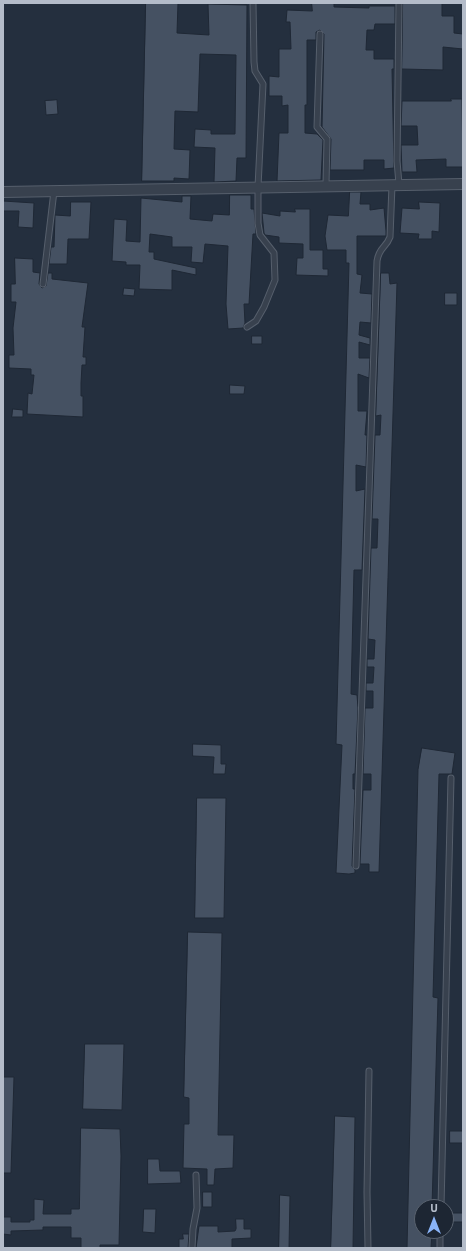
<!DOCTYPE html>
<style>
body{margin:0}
#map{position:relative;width:466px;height:1251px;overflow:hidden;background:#242f3e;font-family:"IBM Plex Sans",sans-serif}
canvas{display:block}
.frame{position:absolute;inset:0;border:4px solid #b4bcc9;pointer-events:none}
.north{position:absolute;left:414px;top:1199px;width:40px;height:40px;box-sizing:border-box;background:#1d2633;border:1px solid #59626f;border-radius:50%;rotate:0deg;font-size:11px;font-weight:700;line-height:16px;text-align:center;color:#b4bcc9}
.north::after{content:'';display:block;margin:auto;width:14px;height:18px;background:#8ab4f8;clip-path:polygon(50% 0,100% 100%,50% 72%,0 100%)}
</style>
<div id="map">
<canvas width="466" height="1251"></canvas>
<div class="frame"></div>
<div class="north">U</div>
</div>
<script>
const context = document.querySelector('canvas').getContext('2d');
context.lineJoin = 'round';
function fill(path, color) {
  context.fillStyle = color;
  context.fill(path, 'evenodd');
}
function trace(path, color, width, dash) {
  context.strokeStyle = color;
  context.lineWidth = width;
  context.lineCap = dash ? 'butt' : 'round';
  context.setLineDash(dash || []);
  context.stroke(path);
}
const building = new Path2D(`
 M146 3H178L177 33 209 35 208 4 247 5 246 158H237L236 181 214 182 215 148 194 147 195 129 211 130V134H235L236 55 200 54 198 112 175 111 174 149 190 150 189 179 174 178V181H142Z
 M312 3H334V7L369 8V6H395V24H375L374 30H367L366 50H374V59H394V69H392L394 168 384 169V160H364V170H330L331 139 322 127 324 34 320 30 316 32V40H307V105H305V133L317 134 323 140 321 180 277 181 279 133H288V105L282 106V96H269V76L279 77V49H291L290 22H286L287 10 312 11Z
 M403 3H442V16H454V33L463 34V49L443 47V70L402 69Z
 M451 99H462L463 167H446V159L416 160 417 172H402L401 145H418L417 126H401L402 101H451Z
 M57 100 58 114 46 115 45 101Z
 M350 192H361L360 204H370V210L384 208 386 231V236H357V274L362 275 360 293 372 294 371 323 360 322 359 335 370 338V345L359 342V358H370L369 378 358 374V411H367L365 435H367L366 467 356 465V491L365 489 362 570H354L351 694 357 695 358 708 355 774H353V789H355L352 866 355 870V873L349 874 336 873 342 745 336 744 349 263H346V250H327L325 236 328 215 348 216Z
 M230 195H251V209H254L256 234H253L249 304H244L245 323 243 328 228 329 226 304 228 246 205 244 203 263 191 262 192 247H172V237L150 234 149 252H154V259L196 268V275L172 270V290L139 289 140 265H126V262L112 261 114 219 127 220 126 241 140 242 141 198 182 202V196H191L190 219 212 221 213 214 229 215Z
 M3 201 34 203 33 228 18 227 19 211H3Z
 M71 202H91L89 239H68L67 264H49L51 247H54L55 215 70 216Z
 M419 202 440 203 439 232 432 231V239H418L419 234 400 233 402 208 419 209Z
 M295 209H310V250H323V269H328V276L296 275 297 258H303V244L279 243V237L265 235 264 233 262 213 280 216V211L295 212Z
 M15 258 33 259V272L40 273 39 284 42 288 46 286 48 273H52V279L88 283 82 327H85L83 357H86V365H82L81 383V396H83V417L27 414 28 393 32 394 34 375H31V369L9 368V355H14L13 328 16 302H11V284H15Z
 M381 273H389L390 284 397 283 379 872H369V864H360L363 790H371V774H363L365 708H373V691H366V683H373L374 667H367V659H374L375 640 368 639 371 548H377L378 519H372L375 435H380L381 415 376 416Z
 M124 288 135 289 134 296 123 295Z
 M445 293H457V305H445Z
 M252 336H262V344H252Z
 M230 385 245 386 244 394H230Z
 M13 409 23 410V417H12Z
 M193 744 221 745V764H226L225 774H213L214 757 193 756Z
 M422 748 455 753 452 774H439L433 997 438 998 432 1207H422V1231H432L431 1248H407L418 770Z
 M197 798H226L224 918H195Z
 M188 932 222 933 218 1135H234L233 1168 215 1169 214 1185H207V1169L183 1168 184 1124H189V1098L184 1097Z
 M85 1044H124L122 1110 83 1109Z
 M3 1077H14L11 1173H3Z
 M335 1116 355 1117 353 1248H331Z
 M81 1128 120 1129 121 1156 119 1245H100V1248H81V1238H71V1227H43V1230L11 1231V1235L3 1234V1217H11V1222H30V1220H34V1199L44 1200 43 1214H71V1209H79Z
 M450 1131H463V1143H450Z
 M148 1159H159L160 1171H180L181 1183 148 1184Z
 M203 1192H212V1207H203Z
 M280 1195 290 1196 289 1248H279Z
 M144 1209H156L155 1233 143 1232Z
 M451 1213H463V1222H451Z
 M236 1219H244V1229H251V1238L232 1239V1248H196L199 1226H218V1232L235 1231 236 1229Z
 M183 1234H189L188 1248H179V1239H183Z`);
fill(building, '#455162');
trace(building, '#1f2835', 1);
const service = new Path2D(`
 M399 3 397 161 399 184
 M320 34 317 127 327 139 326 185
 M43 284 54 191
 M247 327 256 321 264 307 275 280 274 253 260 235 258 223V187L263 84 255 71 254 62 253 3
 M356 866 377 261C379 247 386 248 390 237L392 185
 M441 1207 451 778
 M192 1248 193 1229 197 1208 196 1175
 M368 1248 367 1192 369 1071
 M440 1248V1231`);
const minor = new Path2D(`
 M3 192 463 184`);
trace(service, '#565f6c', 7);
trace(minor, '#565f6c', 12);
trace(service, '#38414e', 5);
trace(minor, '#38414e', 10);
</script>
